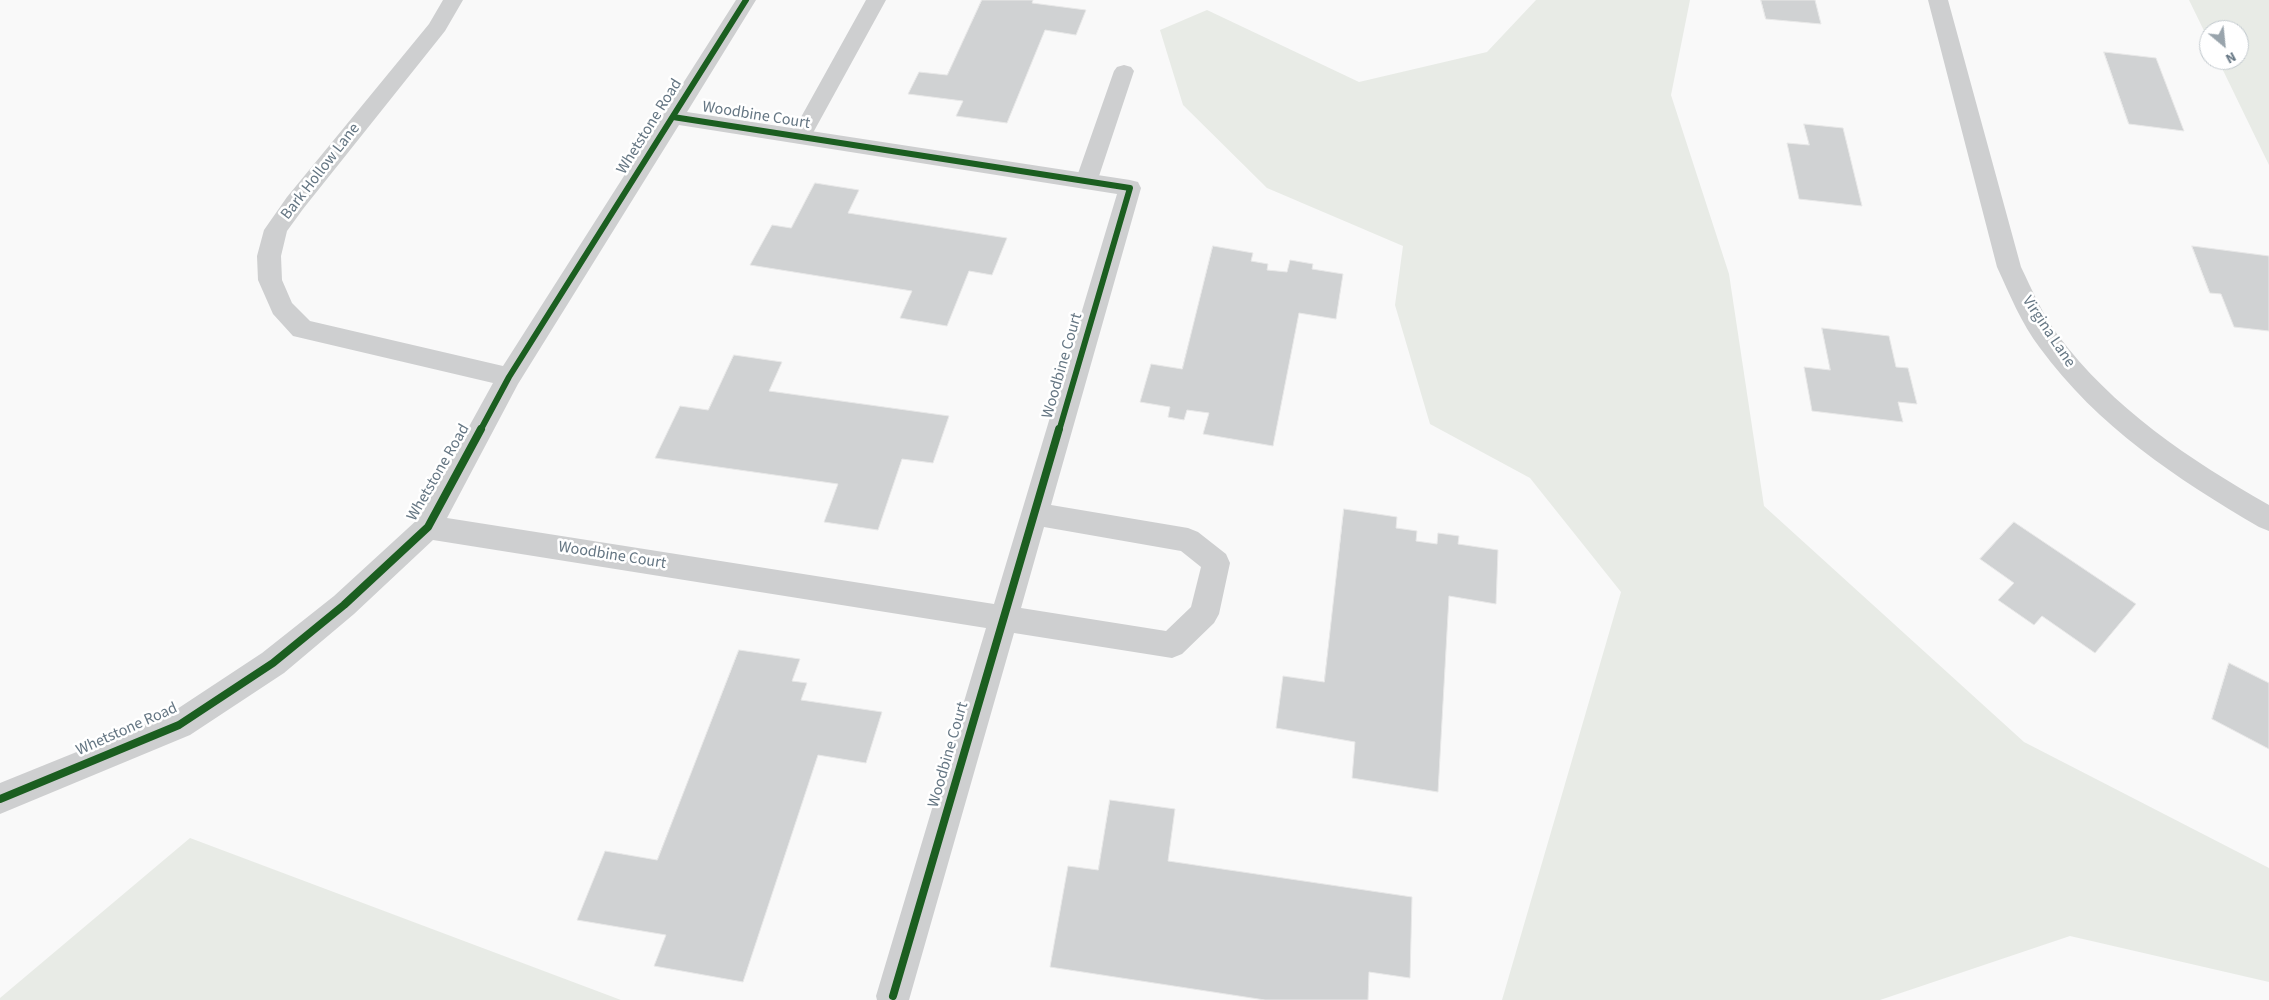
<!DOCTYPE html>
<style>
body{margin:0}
#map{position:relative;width:2269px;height:1000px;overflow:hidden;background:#f9f9f9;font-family:"Source Sans 3",sans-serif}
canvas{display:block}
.north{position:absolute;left:2199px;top:20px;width:50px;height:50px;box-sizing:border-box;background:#fff;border:1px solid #c1c8cd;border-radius:50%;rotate:152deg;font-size:14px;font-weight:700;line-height:20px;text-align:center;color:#657683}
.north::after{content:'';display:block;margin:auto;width:18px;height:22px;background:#99a4ac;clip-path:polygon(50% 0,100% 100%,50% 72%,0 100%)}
</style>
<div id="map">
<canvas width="2269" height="1000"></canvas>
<div class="north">N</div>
</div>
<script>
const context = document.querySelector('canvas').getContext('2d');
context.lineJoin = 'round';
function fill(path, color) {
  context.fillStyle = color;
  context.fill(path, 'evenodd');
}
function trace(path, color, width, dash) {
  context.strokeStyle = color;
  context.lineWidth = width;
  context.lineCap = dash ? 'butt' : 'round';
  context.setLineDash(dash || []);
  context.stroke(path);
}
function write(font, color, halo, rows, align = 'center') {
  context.font = font + ' "Source Sans 3",sans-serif';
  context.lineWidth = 5;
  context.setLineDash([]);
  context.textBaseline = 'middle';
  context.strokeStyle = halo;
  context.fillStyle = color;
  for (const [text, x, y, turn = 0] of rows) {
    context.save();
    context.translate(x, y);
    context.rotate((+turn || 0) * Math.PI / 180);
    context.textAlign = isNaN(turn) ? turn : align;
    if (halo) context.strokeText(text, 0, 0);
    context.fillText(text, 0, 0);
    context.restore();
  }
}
fill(new Path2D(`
 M1536 0H1690L1671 95 1729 274 1764 506 2024 742 2269 868V982L2070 936 1880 1000H1502L1621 592 1530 478 1430 424 1395 305 1403 246 1267 188 1183 105 1160 30 1207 10 1359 82 1487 52Z
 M2189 0H2269V165L2218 60H2239V30H2209V41Z
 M190 838 621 1000H0V998Z`), '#e8ebe6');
const building = new Path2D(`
 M982 0H1033L1032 3 1086 10 1076 35 1045 30 1007 123 956 116 963 101 908 94 919 72 947 75Z
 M1761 0H1815L1821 24 1766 19Z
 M2104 52 2156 58 2184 131 2129 124Z
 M1804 124 1843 128 1862 206 1799 199 1787 143 1809 145Z
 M815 183 859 190 848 213 1007 238 992 275 969 271 947 326 900 318 912 291 750 265 772 225 791 228Z
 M1213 246 1253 253 1251 261 1268 264 1267 270 1287 272 1290 260 1313 264 1312 269 1343 274 1336 319 1299 313 1273 446 1203 434 1209 413 1187 410 1184 420 1168 417 1170 407 1140 402 1151 364 1182 369Z
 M2192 246 2269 256V331L2234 327 2221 294 2210 293Z
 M1822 328 1889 336 1896 367 1908 368 1917 404 1898 402 1903 422 1812 411 1804 367 1830 370Z
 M734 355 782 362 769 391 949 416 933 463 902 459 878 530 824 522 838 484 655 458 680 406 708 410Z
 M1344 509 1397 517 1396 528 1417 531 1416 541 1437 544 1438 533 1459 536 1458 544 1498 550 1496 604 1449 596 1438 792 1352 778 1355 742 1276 728 1283 676 1324 682Z
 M2014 522 2136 604 2095 653 2042 616 2034 625 1998 600 2014 583 1980 559Z
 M739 650 800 659 792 681 807 683 801 700 882 712 866 763 818 755 743 982 654 966 666 935 577 920 605 851 657 860Z
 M2229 663 2269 683V749L2212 719Z
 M1110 800 1175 809 1168 861 1412 897 1410 978 1369 972 1368 1000H1265L1050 967 1068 866 1098 870Z`);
fill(building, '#d0d2d3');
trace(building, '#e8e8e8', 1);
fill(new Path2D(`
 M866 0H886L808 142 801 144 794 142 790 137Z
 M1124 65 1131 67 1134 71 1097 182 1094 187 1086 189 1078 187 1075 182 1114 71 1117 67Z`), '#cecfd0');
fill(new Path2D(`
 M443 0H463L445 31 303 209 287 231 281 256 282 280 292 303 310 321 503 366 736 0H756L687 112 1130 180 1138 182 1141 188 1051 505 1188 528 1198 532 1226 554 1230 563 1219 614 1214 623 1182 654 1172 658 1014 633 909 1000H877L876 996 986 628 433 540 354 614 284 673 190 735 0 814V783L168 715 262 653 334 596 418 519 493 383 293 336 273 314 258 280 257 256 264 230 287 197 429 24ZM679 125 1117 194 994 604 447 518 518 384ZM1044 527 1181 551 1201 567 1191 607 1166 631 1021 608Z
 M1928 0H1948L2021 267C2032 290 2042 313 2057 334 2112 408 2190 460 2269 505V531L2259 527C2177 479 2097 426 2040 348 2021 323 2010 295 1997 267Z`), '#cecfd0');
trace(new Path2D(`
 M673 117 1130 188 1059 431
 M480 431 509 377 746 0`), '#1b5e20', 6);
trace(new Path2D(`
 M0 799 179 725 273 663 344 605 428 527 481 429
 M893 996 1059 429`), '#1b5e20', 8);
write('16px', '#657683', '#fff', [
 ["Woodbine Court",756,116,9],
 ["Whetstone Road",650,127,-58],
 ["Bark Hollow Lane",321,172,-52],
 ["Virgina Lane",2048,332,56],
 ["Woodbine Court",1063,366,-74],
 ["Whetstone Road",439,473,-60],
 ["Woodbine Court",612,556,9],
 ["Whetstone Road",127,730,-24],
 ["Woodbine Court",949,755,-74]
]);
</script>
